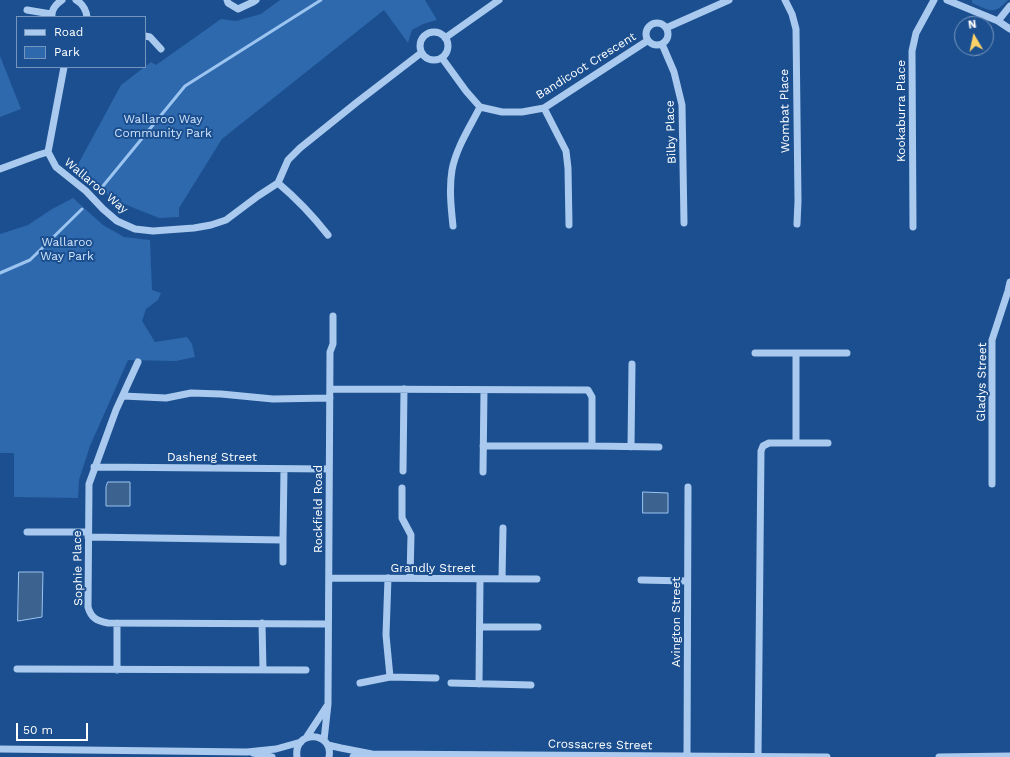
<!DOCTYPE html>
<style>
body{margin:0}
#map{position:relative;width:1010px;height:757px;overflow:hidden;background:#1b4f8f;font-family:"Work Sans",sans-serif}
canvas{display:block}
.legend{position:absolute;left:16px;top:16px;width:130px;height:52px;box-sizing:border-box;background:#1b4f8f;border:1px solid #7695bc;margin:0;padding:5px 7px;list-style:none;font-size:12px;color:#fff}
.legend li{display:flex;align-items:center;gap:8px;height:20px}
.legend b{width:20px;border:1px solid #7695bc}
.north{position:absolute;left:954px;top:16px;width:40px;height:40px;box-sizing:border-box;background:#1b4f8f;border:1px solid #7695bc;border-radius:50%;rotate:351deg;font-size:11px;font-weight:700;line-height:16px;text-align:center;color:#fff}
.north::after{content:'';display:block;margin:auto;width:14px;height:18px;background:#ffd166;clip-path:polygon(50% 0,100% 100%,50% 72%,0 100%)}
.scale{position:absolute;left:16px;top:723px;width:72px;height:18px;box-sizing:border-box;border:2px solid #fff;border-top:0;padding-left:5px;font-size:12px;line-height:14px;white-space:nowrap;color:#fff;-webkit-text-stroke:3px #1b4f8f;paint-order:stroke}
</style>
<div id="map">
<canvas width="1010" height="757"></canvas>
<ul class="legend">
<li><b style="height:5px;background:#a9c9ee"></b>Road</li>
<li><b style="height:11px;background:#2e69ad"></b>Park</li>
</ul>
<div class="north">N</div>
<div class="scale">50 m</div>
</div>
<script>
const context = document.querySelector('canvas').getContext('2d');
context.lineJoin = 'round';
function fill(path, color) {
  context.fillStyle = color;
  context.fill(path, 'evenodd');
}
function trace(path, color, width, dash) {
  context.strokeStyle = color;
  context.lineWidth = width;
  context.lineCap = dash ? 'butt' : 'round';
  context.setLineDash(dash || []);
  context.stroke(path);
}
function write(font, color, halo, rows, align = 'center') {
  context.font = font + ' "Work Sans",sans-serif';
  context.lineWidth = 4;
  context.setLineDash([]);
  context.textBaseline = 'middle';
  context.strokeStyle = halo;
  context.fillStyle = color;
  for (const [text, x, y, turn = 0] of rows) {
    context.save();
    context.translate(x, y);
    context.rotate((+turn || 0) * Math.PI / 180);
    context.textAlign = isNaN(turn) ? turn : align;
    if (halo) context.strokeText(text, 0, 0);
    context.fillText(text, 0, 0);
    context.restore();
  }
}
fill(new Path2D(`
 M280 0H425L437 20 423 24 412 30 408 43 384 10 222 139 179 208V217L159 218 114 200 76 168 121 85 151 62 156 65 221 19 236 21 261 14Z
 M972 0H1008C993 16 990 10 972 3Z
 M0 56 21 109 0 117Z
 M73 198 103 225 124 237 150 240 152 290 161 293 158 300 146 309 142 321 155 342 187 337 192 344 195 357 176 361 128 360 90 446 79 480 78 498 14 497V453H0V234L28 225 52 209Z`), '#2e69ad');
const water = new Path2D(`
 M108 482H130V506H106V487Z
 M643 492 668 493V513H643Z
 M19 572H43L42 617 18 621Z`);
fill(water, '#3c6290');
trace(water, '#9cc4f0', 1);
trace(new Path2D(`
 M103 186 185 86 321 0
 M0 273 30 260 82 209`), '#9cc4f0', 3);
trace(new Path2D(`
 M76 0C83 4 86 9 87 17
 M227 0 228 3 238 9 253 2 256 0
 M785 0 792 14 796 29 798 201 797 224
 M947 0 998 21 1010 29
 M27 10 51 14
 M52 17C51 9 56 4 62 0
 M998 21 1010 6
 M646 34a11 11 0 1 1 22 0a11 11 0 1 1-22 0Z
 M666 28 729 0
 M420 46a14 14 0 1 1 28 0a14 14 0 1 1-28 0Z
 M145 36 150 37 161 49
 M445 38 499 0
 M662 44 674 72 682 105 684 223
 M442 58 466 91 480 107 502 112H522L544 108 647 41
 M64 67 48 152 56 167 86 191 103 209 117 221 135 229 153 231 194 228 211 225 226 220 258 196 278 183 288 160 300 148 356 103 421 53
 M544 108 566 151 568 168 569 225
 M0 169 38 155 48 152
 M278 183C297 199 313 216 328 235
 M453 226C451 207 449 188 452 170 456 148 470 127 480 107
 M913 227 912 51 916 33 934 0
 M755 353H847
 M138 362 116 410 89 484 88 607C91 618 97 621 108 623L328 624
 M330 389 588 390 592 397V446H483
 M123 396 166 398 191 393 221 394 273 399 330 398
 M796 443V353
 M592 446 659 447
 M631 447 632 364
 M94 467 329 469
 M403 471 404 389
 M483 472 484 390
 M992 484V340L1008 291 1010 282
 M402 488V518L411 535 410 578
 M27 532H88
 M88 537 283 540 284 469
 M283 540V562
 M329 578 537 579
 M388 578 386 635 390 677
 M502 579 503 528
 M641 580 687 581
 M262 623 263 670
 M480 627H538
 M17 669 306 670
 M117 670V623
 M360 683 390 677 436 678
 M451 683 531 685
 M479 684 480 579
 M306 738 327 706
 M324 740 328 704 330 352 333 344V316
 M328 745 341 748 372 754 827 757
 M0 749 247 752 276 749 301 742
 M253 753 272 757
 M297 757C293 729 334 731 329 757
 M353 757 366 755
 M687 757 688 487
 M758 757 761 451 763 446 769 443H828
 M939 757 1010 756`), '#a9c9ee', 7);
write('12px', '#fff', '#1b4f8f', [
 ["Bandicoot Crescent",586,66,-32],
 ["Wombat Place",785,111,-91],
 ["Kookaburra Place",901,111,-90],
 ["Bilby Place",671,132,-92],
 ["Wallaroo Way",96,186,40],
 ["Gladys Street",982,382,-89],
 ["Dasheng Street",212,457],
 ["Rockfield Road",318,509,-90],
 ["Sophie Place",78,568,-91],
 ["Grandly Street",433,568],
 ["Avington Street",676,622,-90],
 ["Crossacres Street",600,745,1]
]);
write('12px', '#cfe3fa', '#1b4f8f', [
 ["Wallaroo Way",163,119],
 ["Community Park",163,133],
 ["Wallaroo",67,242],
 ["Way Park",67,256]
]);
</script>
